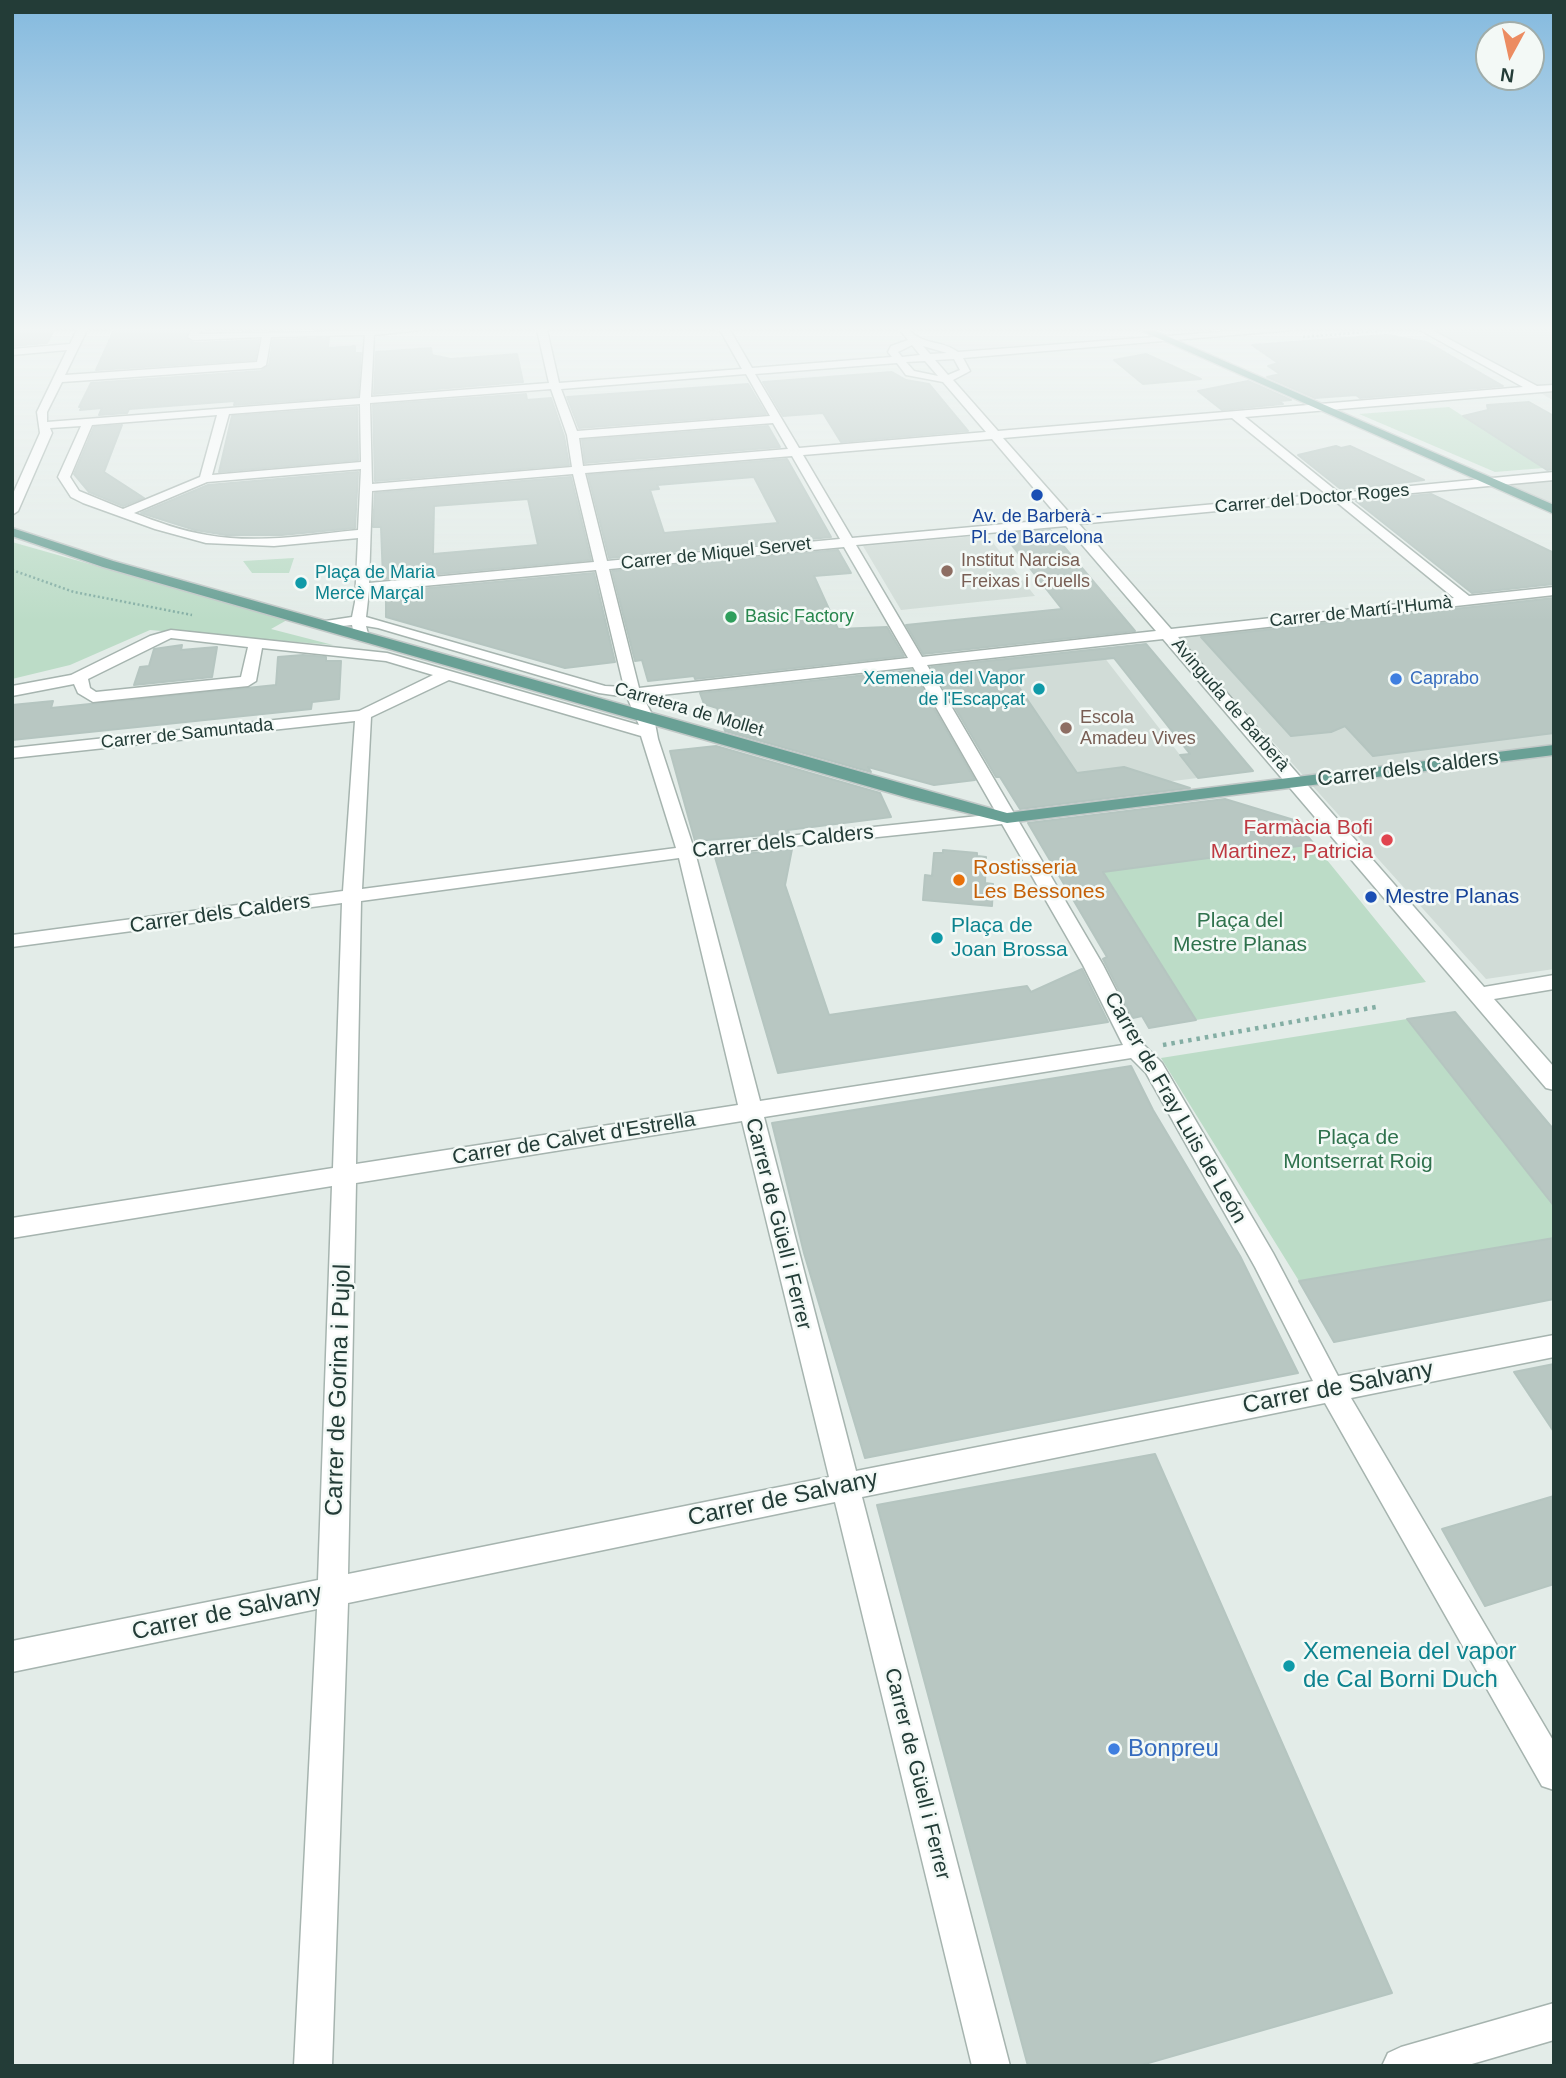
<!DOCTYPE html>
<meta charset="utf-8">
<style>
body{margin:0}
#map{position:relative;width:1566px;height:2078px;overflow:hidden;background:#e3ece8;font-family:Helvetica,sans-serif}
canvas{display:block}
.frame{position:absolute;inset:0;border:14px solid #233c37;pointer-events:none}
.north{position:absolute;left:1475px;top:21px;width:70px;height:70px;box-sizing:border-box;background:#f3f9f6;border:2px solid #a0adaa;border-radius:50%;rotate:188deg;font-size:19px;font-weight:700;line-height:28px;text-align:center;color:#233c37}
.north::after{content:'';display:block;margin:auto;width:24px;height:32px;background:#ec8c61;clip-path:polygon(50% 0,100% 100%,50% 72%,0 100%)}
</style>
<div id="map">
<canvas width="1566" height="2078"></canvas>
<div class="frame"></div>
<div class="north">N</div>
</div>
<script>
const context = document.querySelector('canvas').getContext('2d');
context.lineJoin = 'round';
function fill(path, color) {
  context.fillStyle = color;
  context.fill(path, 'evenodd');
}
function trace(path, color, width, dash) {
  context.strokeStyle = color;
  context.lineWidth = width;
  context.lineCap = dash ? 'butt' : 'round';
  context.setLineDash(dash || []);
  context.stroke(path);
}
function write(font, color, halo, rows, align = 'center') {
  context.font = font + ' Helvetica,sans-serif';
  context.lineWidth = 5;
  context.setLineDash([]);
  context.textBaseline = 'middle';
  context.strokeStyle = halo;
  context.fillStyle = color;
  for (const [text, x, y, turn = 0] of rows) {
    context.save();
    context.translate(x, y);
    context.rotate((+turn || 0) * Math.PI / 180);
    context.textAlign = isNaN(turn) ? turn : align;
    if (halo) context.strokeText(text, 0, 0);
    context.fillText(text, 0, 0);
    context.restore();
  }
}
fill(new Path2D(`
 M1424 330H1554V401L1534 389Z
 M1554 476V510L1491 483Z
 M987 535 1035 596 901 610 863 546Z
 M1554 595V969L1486 979 1177 635Z
 M1097 648 1180 755 1234 748 1253 771 1014 801 935 666Z`), '#d1dcd7');
fill(new Path2D(`
 M1449 407 1544 468 1495 472 1359 414Z
 M12 542 287 620 271 629 333 645 150 630 70 665 12 679Z
 M294 558 289 573H252L243 561Z
 M1314 844 1426 982 1196 1020 1103 872Z
 M1407 1019 1554 1206V1238L1299 1281 1161 1058Z`), '#bcdcc7');
const building = new Path2D(`
 M12 330H54L47 343 12 346Z
 M114 330H188L186 338 193 343 259 340 255 360 96 370Z
 M1386 335 1427 342 1503 386 1360 398 1356 395 1315 398 1267 377 1280 374 1268 366 1278 363 1252 345Z
 M329 338 328 348 355 346V353H361L358 396 234 405 235 401 129 409 127 413 99 415 102 408 80 410 82 407H79L91 383 261 371 269 365 273 340Z
 M431 348 432 355 451 359 517 354 523 382 374 394 376 352Z
 M1146 354 1201 379 1143 384 1114 360Z
 M892 372 906 380 929 384 968 431 841 442 823 413 783 416 763 382Z
 M1248 381 1291 400 1279 401 1283 404 1222 410 1198 391Z
 M748 384 766 414 579 428 567 397Z
 M526 394 527 400 551 398 564 436 569 465 375 481 373 405Z
 M1529 402 1554 416V469L1547 470 1463 416 1488 410 1487 405Z
 M357 407 358 460 219 472 232 416Z
 M122 425 104 472 144 498 123 506 89 492 74 474 94 427Z
 M768 426 780 447 585 463 582 440Z
 M1336 446 1341 448 1350 446 1424 480 1342 490 1298 455Z
 M787 459 831 537 609 558 588 475ZM754 477 778 523 664 533 650 490 659 489 657 485Z
 M358 472 355 528 282 535H226L195 530 141 513 208 485Z
 M571 477 591 560 383 579 381 527H373L375 493ZM528 499 538 545 433 554 434 506Z
 M1431 494 1554 553V584L1472 593 1356 501Z
 M1050 530 1135 631 923 654 906 625 1062 609 1003 534Z
 M838 550 851 573 814 576 838 629 887 627 904 656 695 679 694 676 648 681 642 660 635 661 612 571Z
 M594 573 615 662 565 668 386 617V592Z
 M1554 598V733L1373 756 1345 726 1331 732 1291 736 1201 637Z
 M1146 644 1253 771 1198 778 1180 755 1190 754 1114 658 1010 669 1008 671 1077 773 1124 767 1190 788 1020 809 1000 777H996L931 667Z
 M182 645 181 650 217 647 212 677 134 685 140 667 149 666 154 649Z
 M303 655 326 657V661H341L339 699 312 702 311 709 12 740V705L53 701 51 708 276 685 278 657Z
 M912 670 975 780 934 785 868 767 871 772 725 731 717 708 704 704 700 693Z
 M716 746 880 793 891 817 788 830 789 833 695 841 670 751Z
 M1225 799 1294 820 1314 844 1103 872 1196 1020 1149 1028 1142 1016 1133 1018 1103 959 1107 957 1028 823Z
 M792 849 785 885 829 1015 1027 986 1031 992 1082 969 1108 1022 778 1073 715 857Z
 M943 850 977 853V856L986 857 985 883 993 884 992 906 923 900 925 875 932 876 934 853H943Z
 M1455 1012 1554 1130V1206L1407 1019Z
 M1131 1066 1153 1110 1240 1256 1298 1373 865 1458 804 1253 772 1123Z
 M1554 1238V1299L1334 1342 1299 1281Z
 M1554 1364V1432L1514 1372Z
 M1155 1454 1392 1993 1138 2066H1028L877 1505Z
 M1554 1496V1584L1485 1606 1442 1529Z`);
fill(building, '#b8c7c2');
trace(building, '#b5c5c0', 2);
const minor = new Path2D(`
 M77 330H87L65 375 257 362 262 337 193 340 188 337 191 330H201L199 334 420 330 374 335 371 397 549 383 537 330H547L559 383 742 369 720 330H730L752 368 892 357 888 352 891 346 908 340 900 330H909C922 345 942 340 958 352L1245 330H1292L963 358 970 371 953 380 998 431 1523 387 1420 330H1432L1537 386 1554 385V391L1245 417 1339 493 1554 472V480L1347 499 1469 596 1554 587V595L1178 637 1484 987 1554 975V989L1494 999 1554 1067V1090L1546 1088 1163 639 927 665 1103 965 1144 1045 1162 1063 1273 1253 1338 1376 1554 1335V1357L1351 1398 1554 1742V1790L1542 1786 1325 1403 862 1497 1010 2066H972L835 1502 348 1603 332 2066H294L317 1609 12 1672V1641L318 1580 332 1186 12 1238V1218L333 1168 342 903 12 947V935L343 891 355 721 12 758V748L359 711 433 675 386 661 262 648 256 681 248 686 93 702 78 693 74 684 12 696V686L71 675 150 636 171 630 387 653 639 725 627 697 599 693 378 628 366 626 368 634 361 638 354 634 352 625 319 628V622L352 617 355 602 358 538 274 546 206 543 155 529 83 503 71 497 58 477 81 426 50 428 52 433 18 511 12 515V496L40 433 37 412 67 350 12 355V349L70 344ZM365 335 360 398 47 422V412L62 382 261 368 266 365 271 337ZM912 345 920 355 902 357 898 352ZM923 346 947 353 930 354ZM954 359 960 370 948 375 935 360ZM925 361 938 376 914 371 906 362ZM897 363 906 375 943 382 986 432 799 448 755 374ZM746 374 770 416 577 431 561 389ZM551 389 567 435 572 467 372 484 370 403ZM360 404 361 462 212 475 229 414ZM217 415 200 477 123 509 79 491 70 477 92 425ZM1232 418 1326 494 1073 517 1003 438ZM773 423 788 449 583 466 579 438ZM992 439 1060 519 852 538 803 455ZM792 456 840 539 607 561 585 473ZM361 469 358 530C308 535 257 544 207 535 182 531 157 522 134 513L207 482ZM573 474 594 562 369 583 372 491ZM1334 500 1454 598 1171 629 1079 524ZM1066 526 1156 631 922 657 856 545ZM844 547 908 658 639 688 609 569ZM596 570 624 687 605 686 366 617 369 591ZM171 638 248 647 241 677 96 692 90 688 88 679ZM913 667 997 814 693 846 658 739 654 718 643 697ZM449 680 641 736 676 848 362 889 371 717ZM1002 824 1083 965 1123 1045 760 1101 696 856ZM679 858 738 1105 356 1164 361 901ZM1131 1058 1146 1073 1255 1267 1313 1381 856 1471 764 1117ZM742 1121 829 1477 348 1574 356 1183Z
 M1554 2003V2040L1465 2066H1382L1388 2053 1401 2047Z`);
const major = new Path2D(`
 M1140 330H1153L1554 505V514Z
 M12 528 113 561 1007 813 1554 745V755L1007 823 912 799 103 567 12 536Z`);
trace(minor, '#a6b4af', 3);
trace(major, '#c1c8c7', 3);
trace(new Path2D(`
 M1303 337 1390 330
 M12 570 74 592 192 615`), '#84aea4', 2.5, [2, 2.5]);
trace(new Path2D(`
 M1163 1045 1376 1007`), '#84aea4', 4.5, [3.5, 5]);
fill(minor, '#fff');
fill(major, '#69a095');
const sky = context.createLinearGradient(0, 0, 0, 621);
sky.addColorStop(0, '#83b9de');
sky.addColorStop(0.53, '#f2f6f5');
sky.addColorStop(1, '#f2f6f500');
context.fillStyle = sky;
context.fillRect(0, 0, 1566, 621);
for (const [x, y, r, color] of [
 [1037,495,7,"#1a4fb4"],
 [947,571,7,"#8d6e63"],
 [301,583,7,"#0f9aa8"],
 [731,617,7,"#2e9e5b"],
 [1396,679,7,"#3f7fe0"],
 [1039,689,7,"#0f9aa8"],
 [1066,728,7,"#8d6e63"],
 [1387,840,7,"#e0444e"],
 [959,880,7,"#e8710a"],
 [1371,897,7,"#1a4fb4"],
 [937,938,7,"#0f9aa8"],
 [1289,1666,7,"#0f9aa8"],
 [1114,1749,7,"#3f7fe0"]
]) {
  const dot = new Path2D();
  dot.arc(x, y, r, 0, 2 * Math.PI);
  context.fillStyle = color;
  context.fill(dot);
  trace(dot, '#f3f9f6', 2.5);
}
write('18px', '#233c37', '#f3f9f6', [
 ["Carrer del Doctor Roges",1312,499,-5],
 ["Carrer de Miquel Servet",716,554,-6],
 ["Carrer de Martí-l'Humà",1361,612,-6],
 ["Avinguda de Barberà",1230,705,49],
 ["Carretera de Mollet",689,710,16],
 ["Carrer de Samuntada",187,734,-6]
]);
write('18px', '#164399', '#f3f9f6', [
 ["Av. de Barberà -",1037,517],
 ["Pl. de Barcelona",1037,538]
]);
write('18px', '#785e54', '#f3f9f6', [
 ["Institut Narcisa",961,561],
 ["Freixas i Cruells",961,582],
 ["Escola",1080,718],
 ["Amadeu Vives",1080,739]
], 'left');
write('18px', '#0d838f', '#f3f9f6', [
 ["Plaça de Maria",315,573],
 ["Mercè Marçal",315,594],
 ["Xemeneia del Vapor",1025,679,"right"],
 ["de l'Escapçat",1025,700,"right"]
], 'left');
write('18px', '#27864d', '#f3f9f6', [
 ["Basic Factory",745,617]
], 'left');
write('18px', '#366cbe', '#f3f9f6', [
 ["Caprabo",1410,679]
], 'left');
write('21px', '#233c37', '#f3f9f6', [
 ["Carrer dels Calders",1408,769,-7],
 ["Carrer dels Calders",783,842,-6],
 ["Carrer dels Calders",220,914,-8],
 ["Carrer de Fray Luis de León",1175,1108,60],
 ["Carrer de Calvet d'Estrella",574,1139,-9],
 ["Carrer de Güell i Ferrer",778,1224,76],
 ["Carrer de Güell i Ferrer",917,1774,76]
]);
write('21px', '#be3a42', '#f3f9f6', [
 ["Farmàcia Bofi",1373,828],
 ["Martinez, Patricia",1373,852]
], 'right');
write('21px', '#c56008', '#f3f9f6', [
 ["Rostisseria",973,868],
 ["Les Bessones",973,892]
], 'left');
write('21px', '#164399', '#f3f9f6', [
 ["Mestre Planas",1385,897]
], 'left');
write('21px', '#2f724d', '#f3f9f6', [
 ["Plaça del",1240,921],
 ["Mestre Planas",1240,945],
 ["Plaça de",1358,1138],
 ["Montserrat Roig",1358,1162]
]);
write('21px', '#0d838f', '#f3f9f6', [
 ["Plaça de",951,926],
 ["Joan Brossa",951,950]
], 'left');
write('24px', '#233c37', '#f3f9f6', [
 ["Carrer de Salvany",1338,1388,-11],
 ["Carrer de Gorina i Pujol",339,1390,-88],
 ["Carrer de Salvany",783,1499,-12],
 ["Carrer de Salvany",227,1613,-12]
]);
write('24px', '#0d838f', '#f3f9f6', [
 ["Xemeneia del vapor",1303,1652],
 ["de Cal Borni Duch",1303,1680]
], 'left');
write('24px', '#366cbe', '#f3f9f6', [
 ["Bonpreu",1128,1749]
], 'left');
</script>
